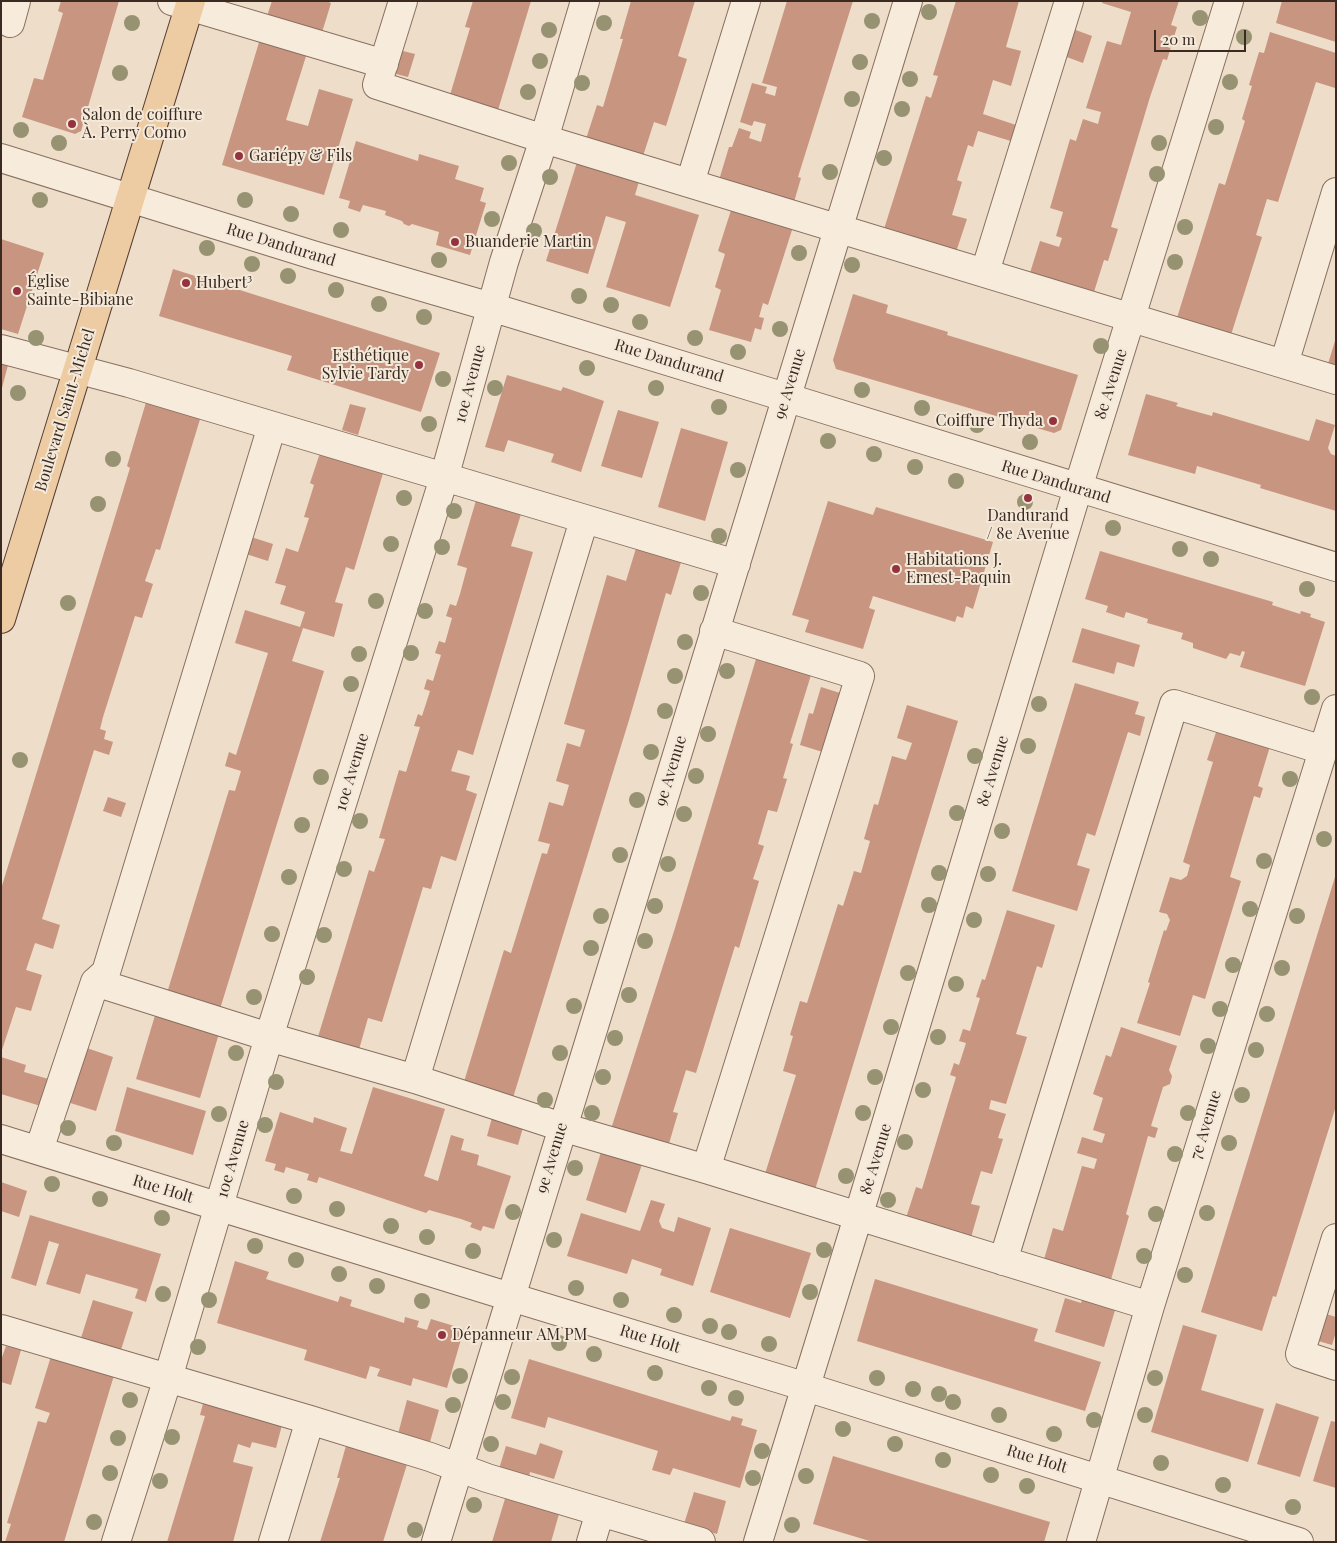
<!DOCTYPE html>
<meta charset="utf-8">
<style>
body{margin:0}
#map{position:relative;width:1337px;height:1543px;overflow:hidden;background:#edddc9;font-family:"Playfair Display",serif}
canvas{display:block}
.frame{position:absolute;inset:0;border:2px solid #3a2a21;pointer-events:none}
.scale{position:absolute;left:1154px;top:30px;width:92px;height:22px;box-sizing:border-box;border:2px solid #3a2a21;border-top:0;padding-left:6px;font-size:15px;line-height:18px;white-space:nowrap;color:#3a2a21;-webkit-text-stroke:4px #f4e9d9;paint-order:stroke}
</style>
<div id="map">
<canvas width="1337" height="1543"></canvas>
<div class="frame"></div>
<div class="scale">20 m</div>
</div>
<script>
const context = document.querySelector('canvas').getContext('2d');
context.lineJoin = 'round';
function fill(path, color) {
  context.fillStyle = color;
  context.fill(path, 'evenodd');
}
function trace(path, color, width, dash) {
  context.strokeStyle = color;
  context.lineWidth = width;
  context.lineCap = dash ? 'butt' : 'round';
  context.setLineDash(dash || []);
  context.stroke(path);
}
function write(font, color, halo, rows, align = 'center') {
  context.font = font + ' "Playfair Display",serif';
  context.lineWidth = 4;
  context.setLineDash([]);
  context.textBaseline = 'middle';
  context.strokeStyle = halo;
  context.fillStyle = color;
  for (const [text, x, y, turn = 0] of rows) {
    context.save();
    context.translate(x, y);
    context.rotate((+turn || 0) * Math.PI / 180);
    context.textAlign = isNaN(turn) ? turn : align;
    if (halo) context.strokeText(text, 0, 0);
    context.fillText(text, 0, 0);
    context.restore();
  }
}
fill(new Path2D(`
 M61 1H119L81 131 75 134 22 117 34 78 43 80 63 13 58 11Z
 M272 1H326L331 3 320 39 265 22Z
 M473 1H531L498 110 450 95 470 28 465 27Z
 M631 1H695L678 56 687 59 666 126 654 122 643 156 586 139 597 105 603 107 623 39H620Z
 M787 1H853L798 177 801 178 794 202 719 180 729 147H732L739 128 751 132 749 138 761 142 766 124 754 121 752 126 740 122 752 83 767 87 765 93 775 96 777 87 762 83Z
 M956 1H1019L1006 47 1021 51 1011 86 993 80 983 114 1019 126 1014 142 978 131 973 147 968 145 957 180 962 182 952 215 967 219 956 252 884 229 926 96 931 98 938 76 933 75Z
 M1103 1H1179L1171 25 1177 27 1167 60 1163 59 1150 97 1111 227 1118 229 1108 261 1104 260 1093 295 1029 276 1040 241 1059 247 1062 238 1056 236 1063 212 1050 208 1070 139 1076 141 1083 119 1098 124 1101 112 1086 108 1107 41 1121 45 1131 12 1102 3Z
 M1282 1H1336V42L1276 23Z
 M1073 29 1092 36 1083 63 1064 56Z
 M1270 32 1336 53V85L1335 88 1316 82 1278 202 1267 199 1256 235 1262 237 1230 338 1176 321 1219 183 1225 185 1245 121 1242 119 1252 86 1249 85 1259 52 1264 53Z
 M260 39 307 53 286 120 308 126 319 89 353 99 324 195 222 165Z
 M399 50 415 54 408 77 392 73Z
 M356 141 418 161 419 154 459 166 455 179 484 188 480 201 486 203 470 255 436 245 439 232 412 224 409 226 404 224 402 221 385 215 386 211 363 205 360 212 348 208 350 201 339 198Z
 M578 159 640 178 635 195 699 215 670 307 606 287 626 222 606 216 588 274 546 261Z
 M732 207 793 227 768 305 763 303 759 317 764 318 761 330 755 328 751 342 709 330 721 290 715 287 725 254 718 251Z
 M1 239 44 253 18 334 1 329Z
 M173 269 440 353 421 412 287 370 292 356 159 316Z
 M853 294 888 305 886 313 948 332 947 335 1078 375 1061 430 1054 433 836 369 833 360Z
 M1335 341H1336V370L1327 367Z
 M1 363 8 365 2 388H1Z
 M507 375 561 391 563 387 604 401 581 472 551 462 554 454 508 440 504 452 485 447Z
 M1146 394 1178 403 1176 406 1212 416 1213 412 1309 441 1316 419 1335 425 1328 448 1331 454 1336 456V511L1260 488 1261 485 1197 466 1195 474 1128 455Z
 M147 399 201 416 160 550 156 549 145 581 153 584 142 618 135 616 103 717 100 729 106 731 104 739 113 742 109 755 94 750 42 919 60 925 53 949 35 943 26 970 42 975 31 1011 16 1007 1 1053V889L130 468 127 466Z
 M350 404 366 408 358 435 342 430Z
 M618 410 659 422 642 478 601 466Z
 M681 428 728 442 705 521 658 507Z
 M321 450 384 470 354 570 346 567 335 602 343 604 334 637 303 628 292 661 324 671 220 1009 167 993 229 790 235 791 241 771 225 766 229 752 236 755 268 653 235 643 245 610 300 627 305 612 280 604 286 586 275 583 286 548 298 552 309 518 304 517 314 485 310 483Z
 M477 497 522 511 511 546 533 552 473 755 458 750 451 771 470 776 466 790 477 794 456 861 441 856 431 889 423 887 382 1022 368 1018 358 1053 317 1040 369 870 374 872 385 839 379 838 399 770 406 772 420 727 414 726 418 714 422 716 430 691 424 689 427 679 433 681 441 655 435 653 439 641 445 643 452 618 446 616 450 604 456 606 460 594 467 568 457 565Z
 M828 501 873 515 876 507 993 542 973 609 966 606 963 618 957 616 955 622 873 596 869 608 875 610 863 649 805 632 809 620 792 615Z
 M251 537 273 544 268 561 246 554Z
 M637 545 682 559 671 595 666 593 629 720 512 1101 463 1085 504 950 511 953 542 853 547 854 550 844 538 841 549 802 563 806 569 785 556 781 567 743 580 747 583 737 585 730 564 724 607 575 626 581Z
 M1100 551 1273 602 1272 605 1300 614 1301 611 1311 614 1310 617 1325 622 1305 686 1240 667 1245 652 1242 651 1240 656 1230 653 1226 659 1193 648V643L1181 639 1183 633 1147 623 1148 619 1126 612 1124 618 1106 612 1108 606 1085 599Z
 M1082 628 1140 645 1134 667 1117 662 1114 674 1072 662Z
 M756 659 811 675 790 743 793 744 783 778 787 779 777 812 768 810 758 844 764 846 753 879 759 881 739 948 735 946 696 1073 686 1070 673 1112 678 1113 668 1147 611 1129 675 928Z
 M1075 683 1139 702 1135 714 1145 717 1140 736 1128 732 1095 836 1087 833 1077 865 1090 869 1077 911 1012 891Z
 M821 687 840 693 832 719 835 720 826 753 800 745 809 713 813 714Z
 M907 705 958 721 814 1193 764 1177 796 1075 783 1071 793 1036 790 1035 800 1001 807 1003 838 904 843 906 854 871 861 873 870 841 864 839 874 804 878 805 892 756 906 760 912 743 897 738Z
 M1218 726 1271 743 1258 786 1263 788 1260 798 1254 796 1230 877 1241 881 1205 999 1193 995 1180 1036 1137 1023 1150 983 1148 982 1164 930 1166 931 1170 920 1167 914 1159 912 1170 877 1181 880 1187 876 1190 865 1183 862 1213 762 1207 760Z
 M108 797 126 803 121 817 103 811Z
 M1335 877 1336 1106 1276 1297 1273 1296 1262 1331 1201 1312Z
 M1007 910 1055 925 1042 968 1037 966 1016 1034 1027 1037 1006 1104 991 1100 989 1109 1006 1114 998 1138 1003 1139 992 1174 981 1171 971 1204 980 1206 970 1241 905 1221 916 1187 922 1189 956 1077 950 1075 954 1063 959 1065 966 1043 959 1041 963 1029 970 1031 980 998 976 997 982 979 985 980Z
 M156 1012 220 1030 200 1098 136 1079Z
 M1121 1027 1177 1046 1169 1070 1172 1076 1170 1084 1163 1087 1151 1126 1158 1128 1155 1138 1148 1136 1126 1214 1129 1216 1110 1283 1043 1263 1053 1228 1063 1231 1082 1166 1094 1169 1097 1159 1077 1153 1082 1137 1102 1143 1105 1134 1093 1130 1103 1098 1093 1094 1106 1055 1111 1057Z
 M81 1046 113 1057 96 1111 64 1101Z
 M1 1057 26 1065 24 1072 52 1080 44 1107 1 1094Z
 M127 1087 206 1111 193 1155 115 1131Z
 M373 1087 445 1109 424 1176 438 1181 451 1135 464 1139 461 1150 479 1155 477 1165 511 1176 494 1229 483 1226 481 1231 470 1227 472 1223 461 1219 429 1210 426 1213 319 1177 317 1183 307 1180 309 1174 286 1167 284 1173 274 1170 276 1164 265 1161 280 1112 313 1123 314 1117 347 1128 340 1151 352 1154Z
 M493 1114 524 1124 518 1145 487 1136Z
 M602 1149 643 1161 626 1213 586 1200Z
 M1 1182 27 1191 19 1217 1 1211Z
 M651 1200 665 1204 659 1221 662 1228 674 1232 678 1217 711 1228 693 1286 660 1275 662 1269 632 1259 627 1274 567 1256 581 1213 640 1231Z
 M30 1215 161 1254 146 1302 135 1298 138 1289 86 1274 80 1294 46 1284 59 1244 49 1241 36 1286 11 1278Z
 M730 1228 811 1253 790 1318 710 1292Z
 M235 1261 269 1272 266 1279 338 1302 340 1296 352 1300 350 1306 404 1323 405 1317 419 1321 417 1327 427 1330 431 1319 464 1329 447 1388 413 1378 411 1386 377 1376 380 1369 370 1366 366 1379 304 1360 307 1350 217 1323Z
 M875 1279 1038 1329 1034 1341 1101 1362 1085 1411 857 1341Z
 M1083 1297 1116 1307 1104 1347 1055 1332 1065 1298 1081 1303Z
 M93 1300 133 1312 120 1353 80 1341Z
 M1323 1313 1336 1317V1332L1332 1345 1315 1340Z
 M1183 1325 1217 1335 1201 1390 1264 1409 1248 1462 1151 1432Z
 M6 1346 21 1350 11 1385 1 1382V1360Z
 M52 1353 115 1372 64 1542H5L11 1524 7 1523 38 1421 46 1423 50 1413 35 1408Z
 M529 1359 730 1421 732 1416 743 1419 741 1425 757 1430 740 1488 673 1468 670 1475 652 1470 658 1451 548 1417 545 1428 511 1418Z
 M204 1400 283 1421 276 1448 252 1442 250 1448 238 1444 233 1462 253 1467 233 1542H167L205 1416 200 1415Z
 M407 1400 439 1410 430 1442 398 1434Z
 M1276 1403 1319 1417 1300 1477 1257 1464Z
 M1331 1421 1336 1422V1488L1313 1481Z
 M347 1442 408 1461 383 1542H320L340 1478H337Z
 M540 1443 563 1451 554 1479 530 1472 529 1478 499 1469 506 1446 536 1455Z
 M833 1456 1050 1522 1044 1542H873L813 1524Z
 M507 1492 561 1507 551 1542H492Z
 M694 1492 726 1501 717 1534 684 1524Z`), '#c89581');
const minor = new Path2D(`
 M172 1 384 64
 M403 1 377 85 544 139 1336 380
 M10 23 16 1
 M1 158 313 255 491 307 759 389 1336 567
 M690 183 746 1
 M985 272 1069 1
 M1 349 129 383 736 564
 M1284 364 1336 192
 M95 982 269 1037 415 1079 562 1127 706 1169 1150 1306
 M415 1079 584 520
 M1 1139 491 1291 787 1381 1299 1542
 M39 1150 95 982 106 972 272 426
 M706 1169 860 676 714 631
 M1336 1238 1300 1354 1336 1366
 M1003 1261 1174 704 1323 750
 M1 1329 310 1420 430 1457 487 1478 701 1542
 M116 1542 168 1378 269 1037 444 478 504 262 544 139 585 1
 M273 1542 310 1420
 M436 1542 908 1
 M591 1542 600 1512
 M758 1542 858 1217 1078 488 1229 1
 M1081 1542 1150 1306 1336 709`);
const major = new Path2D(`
 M1 619 191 1`);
trace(minor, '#886f5f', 30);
trace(major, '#573e32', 30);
trace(minor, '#f7ecdc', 28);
trace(major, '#edcca4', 28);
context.fillStyle = '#979271';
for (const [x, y] of [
 [929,12],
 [1200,18],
 [872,21],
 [132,23],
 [604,23],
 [549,30],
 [1244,37],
 [540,61],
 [860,62],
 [120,73],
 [910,79],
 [1230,82],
 [582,83],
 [528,92],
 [852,99],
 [902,109],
 [1216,127],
 [21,130],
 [59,143],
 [1159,143],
 [884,158],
 [509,163],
 [830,172],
 [1157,174],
 [550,177],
 [40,200],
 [245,200],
 [291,214],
 [492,219],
 [1185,227],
 [341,230],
 [534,231],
 [207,248],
 [799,253],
 [439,260],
 [1175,262],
 [252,264],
 [852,265],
 [288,276],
 [336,290],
 [579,296],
 [379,304],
 [611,305],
 [424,317],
 [640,322],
 [780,329],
 [36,338],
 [695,338],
 [1101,346],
 [738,352],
 [587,368],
 [443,379],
 [495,388],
 [656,388],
 [862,390],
 [18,393],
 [719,407],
 [922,408],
 [429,424],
 [977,425],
 [828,441],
 [1030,442],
 [874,454],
 [113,459],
 [915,467],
 [738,470],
 [956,481],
 [404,498],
 [1025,502],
 [98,504],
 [454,511],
 [1113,528],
 [719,536],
 [391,544],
 [442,547],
 [1180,549],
 [1211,559],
 [1307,589],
 [701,593],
 [376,601],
 [68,603],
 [425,611],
 [685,642],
 [411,653],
 [359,654],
 [727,671],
 [675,676],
 [351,684],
 [1312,697],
 [1039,704],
 [665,711],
 [708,734],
 [1028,746],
 [651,752],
 [975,756],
 [20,760],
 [696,776],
 [321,777],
 [1290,779],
 [637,800],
 [957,813],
 [684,814],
 [360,821],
 [302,825],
 [1002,831],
 [1324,839],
 [620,855],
 [1264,861],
 [668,864],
 [344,869],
 [939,873],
 [988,874],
 [289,877],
 [929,905],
 [655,906],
 [1250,909],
 [601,916],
 [1297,916],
 [974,920],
 [272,934],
 [324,935],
 [645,941],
 [591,948],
 [1233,965],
 [1282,968],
 [908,973],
 [307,977],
 [956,984],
 [629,995],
 [254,997],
 [574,1006],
 [1220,1009],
 [1267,1014],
 [891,1027],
 [938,1037],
 [615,1038],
 [1208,1046],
 [1256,1050],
 [236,1053],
 [560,1053],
 [603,1077],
 [875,1077],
 [276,1082],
 [923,1090],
 [1242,1095],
 [545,1100],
 [592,1113],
 [863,1113],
 [1188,1113],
 [219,1114],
 [265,1125],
 [68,1128],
 [905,1142],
 [114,1143],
 [1229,1143],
 [1175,1154],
 [575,1168],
 [846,1176],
 [52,1184],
 [294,1196],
 [100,1199],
 [888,1200],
 [337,1209],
 [513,1212],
 [1207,1213],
 [1156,1214],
 [162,1218],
 [391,1226],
 [427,1237],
 [554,1240],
 [255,1246],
 [824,1250],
 [473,1251],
 [1144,1256],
 [296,1260],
 [339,1274],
 [1185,1275],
 [377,1286],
 [576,1288],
 [810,1292],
 [163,1294],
 [209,1300],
 [621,1300],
 [422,1301],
 [674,1315],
 [710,1326],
 [729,1332],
 [559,1343],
 [769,1344],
 [198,1347],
 [594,1354],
 [655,1373],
 [460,1376],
 [512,1377],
 [877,1378],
 [1155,1378],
 [709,1388],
 [913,1389],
 [939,1394],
 [736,1398],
 [130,1400],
 [503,1402],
 [953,1402],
 [453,1405],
 [999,1415],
 [1145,1415],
 [1094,1420],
 [843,1429],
 [1054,1434],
 [172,1437],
 [118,1438],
 [491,1444],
 [895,1444],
 [762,1451],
 [943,1460],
 [1161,1463],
 [110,1473],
 [991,1475],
 [806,1476],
 [753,1478],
 [160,1481],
 [1223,1485],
 [1027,1486],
 [474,1505],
 [1293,1507],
 [94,1522],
 [792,1525],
 [415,1530]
]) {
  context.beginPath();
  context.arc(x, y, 8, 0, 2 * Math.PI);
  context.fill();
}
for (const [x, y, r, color] of [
 [72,124,5,"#943240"],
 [239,156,5,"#943240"],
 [455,242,5,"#943240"],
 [186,283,5,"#943240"],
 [17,291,5,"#943240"],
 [419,365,5,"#943240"],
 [1053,421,5,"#943240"],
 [1028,498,5,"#943240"],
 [896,569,5,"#943240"],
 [442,1335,5,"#943240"]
]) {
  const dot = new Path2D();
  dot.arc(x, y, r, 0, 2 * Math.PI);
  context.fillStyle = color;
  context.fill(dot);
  trace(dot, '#f4e9d9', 2);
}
write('16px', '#3a2a21', '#f4e9d9', [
 ["Salon de coiffure",82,115],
 ["À. Perry Como",82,133],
 ["Gariépy & Fils",249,156],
 ["Buanderie Martin",465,242],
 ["Église",27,282],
 ["Sainte-Bibiane",27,300],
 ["Hubert³",196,283],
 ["Esthétique",409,356,"right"],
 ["Sylvie Tardy",409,374,"right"],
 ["Coiffure Thyda",1043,421,"right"],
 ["Dandurand",1028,516,"center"],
 ["/ 8e Avenue",1028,534,"center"],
 ["Habitations J.",906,560],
 ["Ernest-Paquin",906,578],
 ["Dépanneur AM PM",452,1335]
], 'left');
write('16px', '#3a2a21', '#f4e9d9', [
 ["Rue Dandurand",281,245,17],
 ["Rue Dandurand",669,361,17],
 ["10e Avenue",470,384,-75],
 ["9e Avenue",790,384,-73],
 ["8e Avenue",1111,384,-72],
 ["Boulevard Saint-Michel",65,410,-73],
 ["Rue Dandurand",1056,482,17],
 ["9e Avenue",671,771,-73],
 ["8e Avenue",993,771,-73],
 ["10e Avenue",352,772,-73],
 ["7e Avenue",1206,1125,-73],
 ["9e Avenue",552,1158,-73],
 ["10e Avenue",233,1159,-74],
 ["8e Avenue",876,1159,-73],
 ["Rue Holt",163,1189,17],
 ["Rue Holt",650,1339,17],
 ["Rue Holt",1037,1459,17]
]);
</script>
